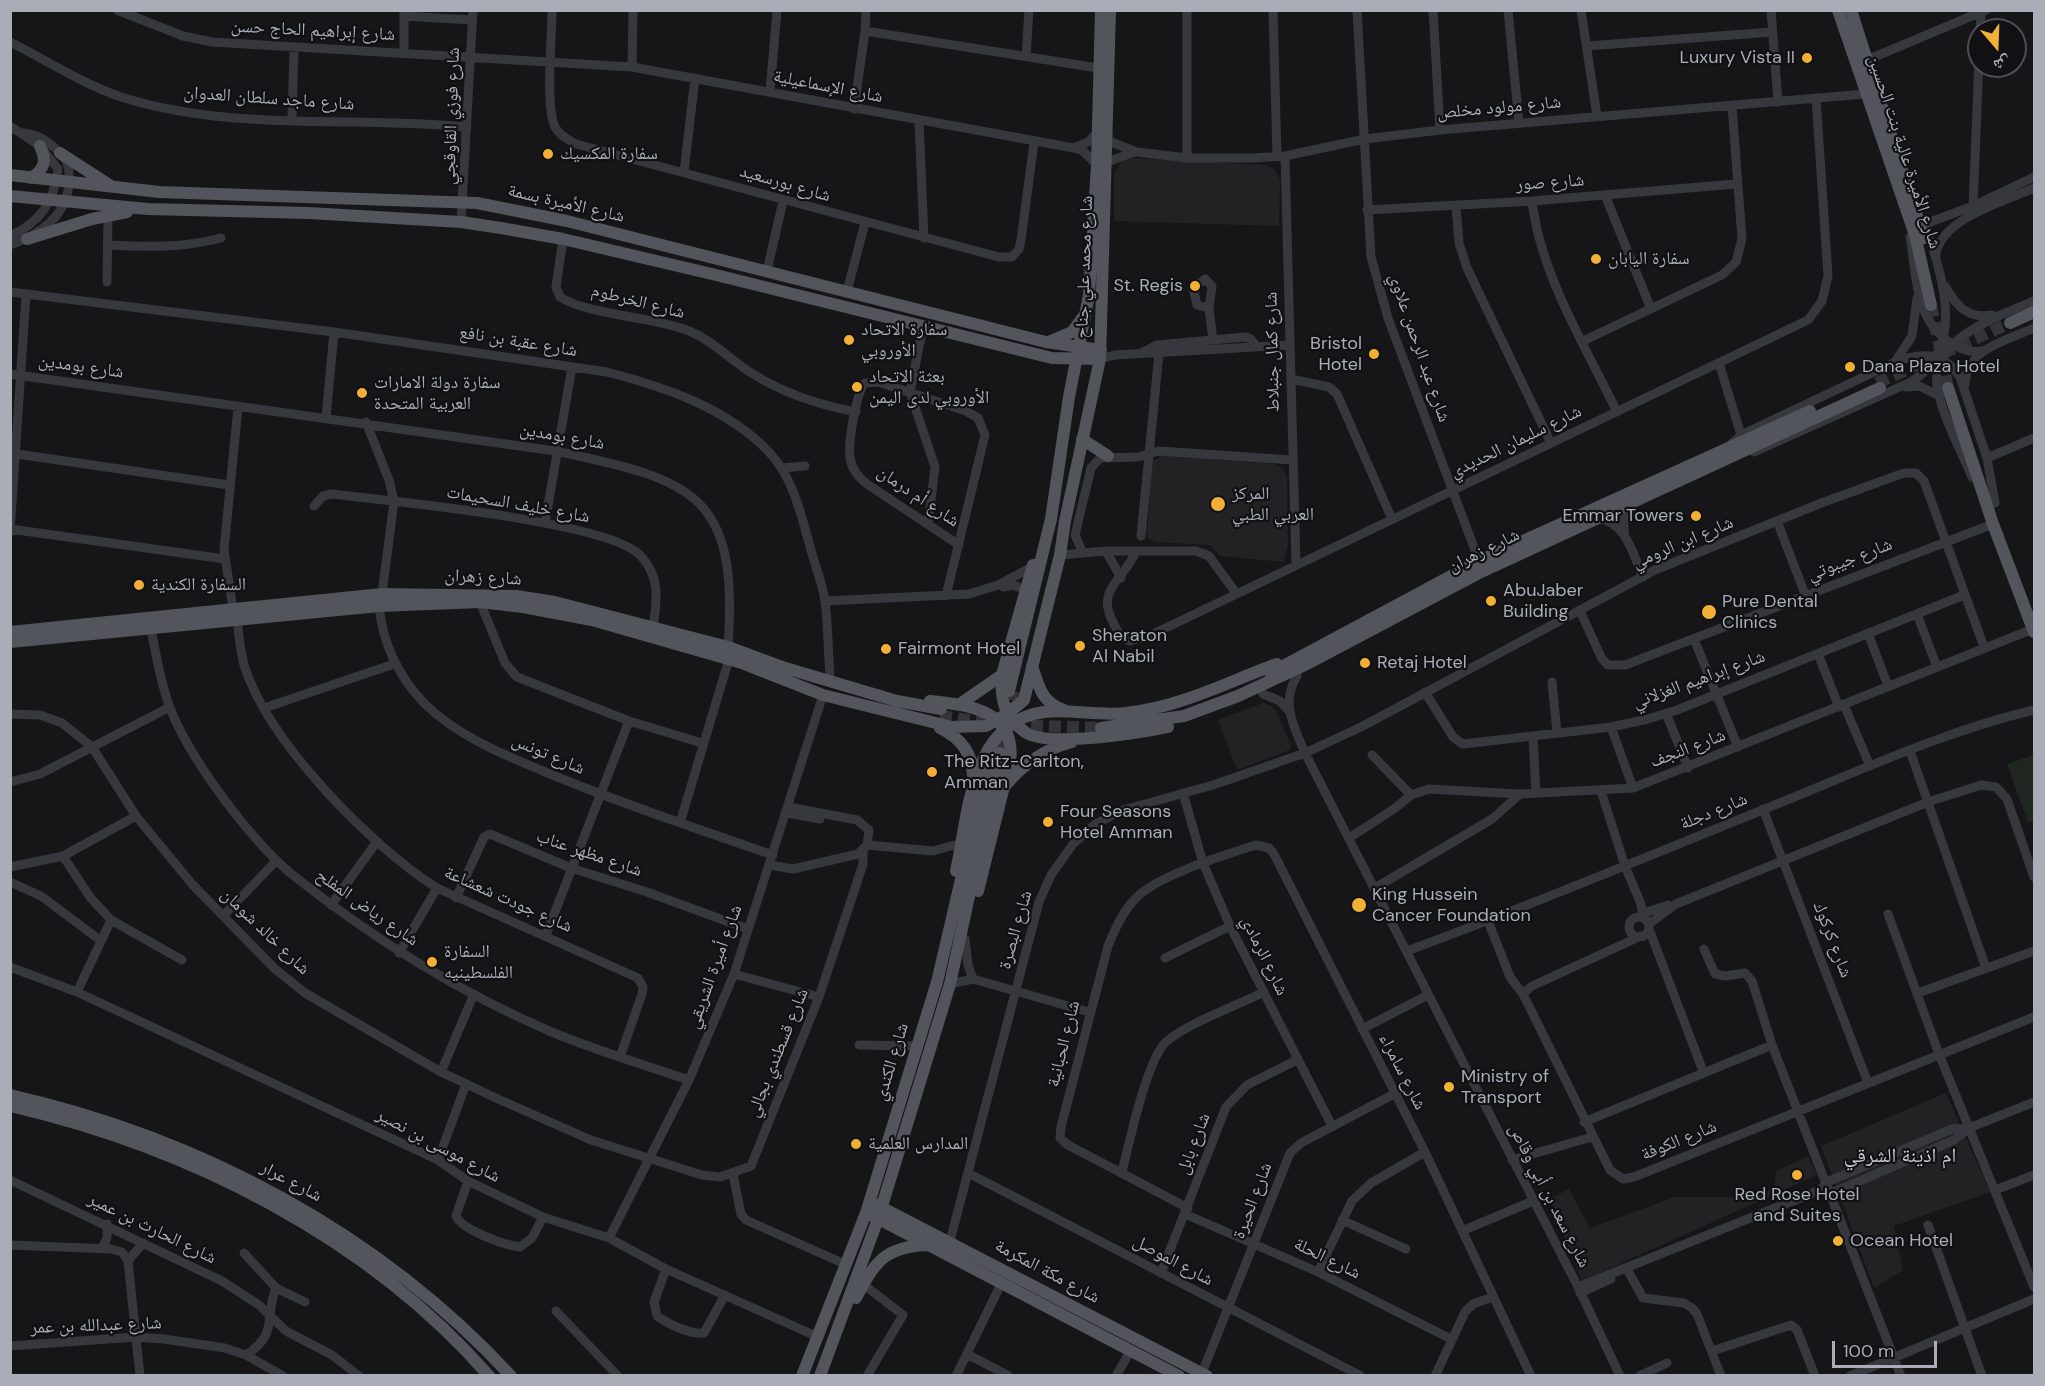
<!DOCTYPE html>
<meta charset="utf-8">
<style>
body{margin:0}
#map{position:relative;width:2045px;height:1386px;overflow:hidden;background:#161618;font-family:"DM Sans","Noto Naskh Arabic",sans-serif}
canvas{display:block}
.frame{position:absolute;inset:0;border:12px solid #a8adb8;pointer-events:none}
.north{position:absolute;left:1967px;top:18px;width:60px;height:60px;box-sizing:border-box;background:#111113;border:2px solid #4d4f55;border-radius:50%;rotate:161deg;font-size:16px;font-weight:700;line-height:24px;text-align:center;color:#a8adb8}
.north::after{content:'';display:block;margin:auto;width:21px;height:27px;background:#f2b134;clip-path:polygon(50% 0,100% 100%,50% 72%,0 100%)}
.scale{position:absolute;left:1832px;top:1341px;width:105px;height:27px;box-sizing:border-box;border:3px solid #a8adb8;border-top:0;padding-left:8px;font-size:18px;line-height:21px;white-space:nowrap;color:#a8adb8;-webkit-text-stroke:4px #111113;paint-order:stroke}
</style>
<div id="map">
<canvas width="2045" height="1386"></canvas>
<div class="frame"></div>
<div class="north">ش</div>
<div class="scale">100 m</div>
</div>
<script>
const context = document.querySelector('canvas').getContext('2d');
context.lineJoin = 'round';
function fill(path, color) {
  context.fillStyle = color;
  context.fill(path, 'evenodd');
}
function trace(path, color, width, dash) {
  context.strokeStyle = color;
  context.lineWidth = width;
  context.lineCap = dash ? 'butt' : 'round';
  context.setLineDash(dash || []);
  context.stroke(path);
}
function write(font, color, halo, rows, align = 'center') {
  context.font = font + ' "DM Sans","Noto Naskh Arabic",sans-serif';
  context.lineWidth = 4.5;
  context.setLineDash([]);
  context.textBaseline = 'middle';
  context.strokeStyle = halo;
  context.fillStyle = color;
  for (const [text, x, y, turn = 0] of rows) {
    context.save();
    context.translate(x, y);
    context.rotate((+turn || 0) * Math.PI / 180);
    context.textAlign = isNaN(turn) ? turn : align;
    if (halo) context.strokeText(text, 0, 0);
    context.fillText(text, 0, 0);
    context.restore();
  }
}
fill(new Path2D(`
 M1137 158 1267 165 1275 170 1280 179 1279 226 1114 221V173L1122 161Z
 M1164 455 1274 464 1284 469 1287 479 1288 544 1284 562 1220 556 1210 545 1155 542 1147 537 1151 467 1153 461Z
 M1263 703 1272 706 1276 711 1291 745 1290 750 1237 770 1218 720Z
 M1946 1093 1990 1192 1894 1226 1903 1270 1874 1288 1821 1146Z
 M1808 1156 1817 1175 1582 1281 1550 1199 1569 1189 1590 1228 1675 1197H1750L1774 1189 1776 1171Z`), '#222225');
fill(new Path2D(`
 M2034 755V821L2028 823 2007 764Z`), '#1e261f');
trace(new Path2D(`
 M1931 305 1948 388
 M1877 383 2010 323
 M940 716 984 722
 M1013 725 1101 728
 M1000 753 1017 692`), '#333438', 12, [12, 6]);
trace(new Path2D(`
 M117 10 183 36 212 42 632 67
 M552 10C552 37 545 105 555 127 559 135 568 140 576 144L999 257H1012L1019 249 1021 240 1034 142
 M633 10 632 67 1074 148 1083 151 1097 165
 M866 10 865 31 1098 68
 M1187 10V158
 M1273 10 1277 156
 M1357 10 1371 257 1388 318 1479 561
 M1433 10 1440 130
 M1508 10 1519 123
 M1581 10 1597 116
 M1771 10 1778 102
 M404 16 472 20
 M1980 30 1981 13
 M10 42C46 60 83 84 121 97 231 132 353 116 467 127
 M1587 46 1772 32
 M404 52V13
 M1026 56 1029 10
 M1867 60 1986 10
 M770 92 777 10
 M854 109 865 31
 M292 119 294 48
 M919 121 924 238
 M10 126 40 146 58 169C54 202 41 222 10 236
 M1106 140 1137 152 1187 158H1253L1285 156 1365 139 1440 130 1865 94
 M1074 148 1088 142 1098 132
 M1285 156 1296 564
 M1107 162 1135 152
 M684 172 695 78
 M1605 195 1651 309
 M1532 201C1541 276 1585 345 1617 412
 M1456 206 1459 243 1467 268 1551 443
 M1973 206 1979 60
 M1367 210 1532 201 1736 184
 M461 222 473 10
 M1925 224 1973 206 2034 177
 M1910 237C1917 275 1914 318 1949 342 1959 349 1970 353 1983 351
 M563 239 556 287 560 297C591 316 652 316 689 331 714 341 730 360 753 374 785 394 819 405 856 412
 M10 245C40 235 68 215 69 181 70 167 67 158 56 149 46 140 37 134 23 133
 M108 245C147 247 183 248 221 238
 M1936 254C1942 218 2004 202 2034 188
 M767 271 783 201
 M107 282 108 215
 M1945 286C1957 307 1968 319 1992 315
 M847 291 865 223
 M10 292 334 332 607 372C665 387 727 408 769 452 796 481 802 521 813 557 817 571 823 586 825 601 828 625 828 650 830 674
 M1209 308 1197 305 1193 288 1205 279 1212 286 1209 308 1213 340
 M923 327 910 392 935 467 928 524
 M1583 341 1722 275 1736 262 1742 239 1732 106
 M1139 354 1157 345 1245 337 1251 339 1256 346
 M1100 359 1115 355 1289 345
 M1895 362 1912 336 1917 298
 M1719 363 1741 435
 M10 374 555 451C694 480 739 493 728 647
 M1291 379 1329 387 1337 394 1392 519
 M1965 384C1967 348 2006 341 2034 328
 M1906 387 1919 386 1940 396
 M326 417 334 332
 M366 422 389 480 394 501 382 594
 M1732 443 1741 435 1895 362C1920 352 1944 352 1960 377L1987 458 1995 503
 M1754 452 1911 382C1967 348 1942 276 1926 227
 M10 453 229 485
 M1987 458 2034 438
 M781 468 805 466
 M1972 477C1960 448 1942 416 1937 386 1930 338 2001 315 2034 301
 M314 506 323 496 332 494C389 501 606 521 640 555 661 577 657 600 653 628
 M1598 518C1626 522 1633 554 1643 577
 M1777 521 1805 594
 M545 523 572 367
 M10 529 225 559
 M10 532 26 295
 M1624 534V518L1629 503
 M1141 536 1159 353
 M1106 551 1121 578
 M1136 551C1125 579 1096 589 1112 620 1116 629 1120 637 1130 641L1149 636 1808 320 1822 301 1828 276 1816 98
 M1083 553 1075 535 1091 468 1100 458 1138 457 1159 451 1292 460
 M1060 555 1106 551H1196L1209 556 1236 593
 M1003 587 1013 585 1024 589
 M946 596 985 435 978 418 966 411 878 382 865 383C856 393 848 443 850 457 851 468 858 477 867 484L959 545
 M825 601 969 594 998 585 1032 567
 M480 602 505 663 517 677 629 721 702 743
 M379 606C383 644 397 675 424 703 459 738 509 757 555 776 626 805 700 830 773 855
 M233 609 224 550 238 407
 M1580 611 1602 659 1608 665H1625L1993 524
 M1917 614 1937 667
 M237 620C239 635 240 650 244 665 268 742 371 846 437 888L638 978 643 987 642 994 620 1057
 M151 629C156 654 160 680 169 705 188 757 247 835 289 872 370 937 458 992 554 1033 598 1051 644 1065 689 1080
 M1868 633 1888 686
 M1694 639 1738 747
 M1818 654 1839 707
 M1297 676C1280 703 1294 726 1305 753L1578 1287 1620 1376
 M1552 682 1557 733
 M1425 692 1453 737 1463 744 1611 727 1648 719 1677 710 1964 595
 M1263 694 1280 701 1288 710
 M1844 705 1870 766
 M264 708 394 664
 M1666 713 1688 768
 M10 714 40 715 62 723 92 747 136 816 192 884 274 968 305 993 441 1072 498 1099 591 1140 702 1175 720 1177 751 1166 819 997 863 864V851
 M1611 727 1633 788
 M1533 737 1536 793
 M1910 751 1986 968
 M1372 755 1411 795
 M10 782 40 774 170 707
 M1601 791 1625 866 1641 904 1643 918
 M1183 793 1203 863 1230 926 1332 1126
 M1763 809 1868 1083
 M787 813 820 819
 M680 823 729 659
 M1349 838 1394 809 1411 795 1429 789 1520 794 1633 788 2033 629
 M867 845 933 851 962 843
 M63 856 90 897 111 920 182 960
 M770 865 793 869 858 854 867 845 869 830 857 820 789 807
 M10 867 63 856 136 816
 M10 882 41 896 101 941
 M1375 888 1492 819 1520 794
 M456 898 484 837 490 834 571 868 647 892 748 929
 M331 905 376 843
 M1888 914 1939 1054 2034 1287
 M223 916 276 861
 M1629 927a10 10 0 1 1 20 0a10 10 0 1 1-20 0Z
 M1644 918 1647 912 1668 905
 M1488 921 1510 977 1523 994 1610 1170 1623 1179 1634 1177 2034 1017
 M1649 924 1676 904 1928 802 1981 785 1996 787 2007 799 2034 877
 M1649 929 1703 1071
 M546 935 629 721
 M965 939 968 965 973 979
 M1704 949 1715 974 1725 976 1745 973 1752 981 1772 1045 1901 1376
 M1407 951C1535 904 1661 851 1787 800 1868 767 1949 730 2034 710
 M399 953 437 888
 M1165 958 1230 926
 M10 967 77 992 438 1160 468 1181 543 1217 609 1238 666 1269 818 1337
 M734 974 819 997
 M950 984 973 979 1089 1012
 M77 992 111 920
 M1918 993 2034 951
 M1523 994 1532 986 1641 936
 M1362 1029 1428 995
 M859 1045 915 1046
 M441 1072 474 994
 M1584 1122 1772 1045
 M438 1160 466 1084
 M1512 1160 1592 1137
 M1122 1172C1129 1144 1147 1059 1166 1042 1188 1023 1236 1006 1264 992
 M733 1174 741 1214 746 1220 847 1265
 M970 1174 1361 1376
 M10 1180 222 1281 259 1305 286 1331 332 1355 359 1376
 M468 1181 456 1216C462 1230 504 1245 520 1247L532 1238 543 1217
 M1995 1190 2034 1175
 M1826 1192 1832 1193 1954 1140 1969 1128 2034 1102
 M1188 1208 1068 1145 1060 1138 1061 1127 1108 946C1115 929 1123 911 1136 898 1158 875 1225 855 1256 845L1269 848 1274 854 1425 1152 1531 1376
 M1185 1214 1318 1272 1451 1339
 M1342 1220 1406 1249
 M1928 1225 1982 1376
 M1462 1231 1533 1201
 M609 1238 689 1080 734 974 823 695
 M950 1241 1039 902 1051 875 1073 844 1094 825 1120 811 1213 785 1305 753 1361 727 1655 570 1824 502 1904 473H1916L1924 481 1984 647
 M10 1245 110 1249 122 1252 128 1261 140 1376
 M102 1248 107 1238V1224
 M244 1253 276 1288 305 1302
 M128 1261 143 1243
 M666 1269 654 1302 657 1316C668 1324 691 1335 704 1333L725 1295
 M1627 1269 1643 1298 1684 1303 1692 1308 1697 1314 1721 1376
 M1318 1272 1352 1201 1371 1183 1425 1152
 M1161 1273 1226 1107 1247 1085 1297 1060
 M863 1284 903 1315 867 1376
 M1578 1287 1820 1190 1827 1182 1952 1129 1969 1128
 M1580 1293 1611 1279
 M556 1311 618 1376
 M10 1346 136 1337 164 1339 225 1348 246 1355 283 1376
 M1712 1351 1791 1325 1797 1330 1815 1376
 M967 1354 1009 1376
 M246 1355C279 1334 264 1317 276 1288
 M1202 1373 1290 1153 1301 1143 1394 1094
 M956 1376 1002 1282
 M1116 1376 1131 1350
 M1435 1376 1465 1312 1473 1304 1493 1297
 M1639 1376 1667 1363
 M1850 1376 2034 1299`), '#37383d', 9);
trace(new Path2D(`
 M1838 10 1915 235 1931 305
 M1851 10 1924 238
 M60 153 111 186
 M10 175 159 192 477 203 567 221 1046 342 1101 350
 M31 178C45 169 47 161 40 146
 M10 196 148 209 309 213 461 222 501 228 563 239 712 274 1052 358 1100 359
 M27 239 92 219 127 212
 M2010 323 2034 312
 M1051 341 1072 332 1083 317
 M1948 388 1993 524 2034 632
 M1082 439 1108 456
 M1033 565 1002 675C1000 698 1004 718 1025 732 1047 748 1140 733 1168 727
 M10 632 382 594 516 596 555 602 728 647 782 667 897 701 941 709
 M10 642 379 606 480 602 523 607 592 620 749 665
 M744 664 823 695 952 727 986 726 1007 714 1024 700 1060 555 1065 521 1100 359 1110 10
 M1032 666C1039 687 1042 703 1064 710
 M1270 673 1479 561 1810 411
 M1009 691 1051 519 1069 397 1089 295 1097 165 1101 10
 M930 701C968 705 1017 710 1010 762L978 891
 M960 704 1002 675
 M940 728C961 738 973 754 973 777
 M1101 728 1184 716 1238 696 1309 663 1481 572 1880 388
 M1005 786C1023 764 1045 749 1072 742
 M956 871C969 813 970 722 1044 712 1071 709 1099 716 1126 713 1181 707 1227 682 1277 664
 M10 1095C200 1138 379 1233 511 1376
 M10 1106C188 1147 368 1237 489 1376
 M875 1204 1207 1376
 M873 1216 1179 1376
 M856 1298C875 1262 884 1247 927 1245
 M802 1376 866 1213 937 982 991 751
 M820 1376 878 1219 950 984 1000 753`), '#53555c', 12);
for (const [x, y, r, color] of [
 [1807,58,6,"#f2b134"],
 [548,154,6,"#f2b134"],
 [1596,259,6,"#f2b134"],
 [1195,286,6,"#f2b134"],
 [849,340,6,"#f2b134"],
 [1374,354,6,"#f2b134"],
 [1850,367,6,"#f2b134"],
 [857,387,6,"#f2b134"],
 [362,393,6,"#f2b134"],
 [1218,504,8,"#f2b134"],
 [1696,516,6,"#f2b134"],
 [139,585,6,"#f2b134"],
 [1491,601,6,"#f2b134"],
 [1709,612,8,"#f2b134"],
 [1080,646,6,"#f2b134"],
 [886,649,6,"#f2b134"],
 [1365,663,6,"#f2b134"],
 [932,772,6,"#f2b134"],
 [1048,822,6,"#f2b134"],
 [1359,905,8,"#f2b134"],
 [432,962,6,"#f2b134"],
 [1449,1087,6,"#f2b134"],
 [856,1144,6,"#f2b134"],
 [1797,1175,6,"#f2b134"],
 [1838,1241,6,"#f2b134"]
]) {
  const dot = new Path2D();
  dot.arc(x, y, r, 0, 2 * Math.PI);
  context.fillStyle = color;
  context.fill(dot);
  trace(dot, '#111113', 2);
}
write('18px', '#a8adb8', '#111113', [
 ["شارع إبراهيم الحاج حسن",313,31,3],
 ["شارع الإسماعيلية",828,87,11],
 ["شارع ماجد سلطان العدوان",269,99,4],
 ["شارع مولود مخلص",1499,108,-5],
 ["شارع فوزي القاوقجي",452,116,-88],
 ["شارع الأميرة عالية بنت الحسين",1904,152,72],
 ["شارع صور",1550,183,-4],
 ["شارع بورسعيد",785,184,16],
 ["شارع الأميرة بسمة",566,204,13],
 ["شارع محمد علي جناح",1085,267,-88],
 ["شارع الخرطوم",638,302,14],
 ["شارع عقبة بن نافع",518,342,9],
 ["شارع عبد الرحمن علاوي",1419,348,71],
 ["شارع كمال جنبلاط",1273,352,-91],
 ["شارع بومدين",81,367,8],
 ["شارع بومدين",562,437,10],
 ["شارع سليمان الحديدي",1516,442,-26],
 ["شارع أم درمان",918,497,34],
 ["شارع خليف السحيمات",518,505,10],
 ["شارع ابن الرومي",1683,543,-23],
 ["شارع زهران",1484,551,-26],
 ["شارع جيبوتي",1850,560,-21],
 ["شارع زهران",483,578,3],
 ["شارع إبراهيم الغزلاني",1699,680,-20],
 ["شارع النجف",1688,749,-21],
 ["شارع تونس",548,755,23],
 ["شارع دجلة",1714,812,-22],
 ["شارع مظهر عناب",589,854,19],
 ["شارع جودت شعشاعة",508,900,24],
 ["شارع رياض المفلح",367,908,35],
 ["شارع البصرة",1016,930,-74],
 ["شارع خالد شومان",265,932,44],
 ["شارع كركوك",1832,940,69],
 ["شارع الرمادي",1264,956,64],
 ["شارع أميرة الشريقي",715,967,-70],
 ["شارع الحبانية",1064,1044,-76],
 ["شارع قسطندي بجالي",778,1053,-68],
 ["شارع الكندي",892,1062,-73],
 ["شارع سامراء",1402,1072,63],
 ["شارع الكوفة",1679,1141,-22],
 ["شارع بابل",1194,1144,-69],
 ["شارع موسى بن نصير",438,1146,28],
 ["شارع عرار",291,1182,28],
 ["شارع سعد بن أبي وقاص",1549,1196,63],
 ["شارع الحيرة",1253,1201,-69],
 ["شارع الحارث بن عمير",152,1229,26],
 ["شارع الحلة",1327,1259,26],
 ["شارع الموصل",1173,1261,28],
 ["شارع مكة المكرمة",1047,1272,28],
 ["شارع عبدالله بن عمر",96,1326,-2]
]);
write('18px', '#a8adb8', '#111113', [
 ["Luxury Vista II",1795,58,"right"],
 ["سفارة المكسيك",560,154],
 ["سفارة اليابان",1608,259],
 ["St. Regis",1183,286,"right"],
 ["سفارة الاتحاد",861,330],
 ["الأوروبي",861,351],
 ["Bristol",1362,344,"right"],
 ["Hotel",1362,365,"right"],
 ["Dana Plaza Hotel",1862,367],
 ["بعثة الاتحاد",869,377],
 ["الأوروبي لدى اليمن",869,398],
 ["سفارة دولة الامارات",374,383],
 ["العربية المتحدة",374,404],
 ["المركز",1232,494],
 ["العربي الطبي",1232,515],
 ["Emmar Towers",1684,516,"right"],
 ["السفارة الكندية",151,585],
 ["AbuJaber",1503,591],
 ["Building",1503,612],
 ["Pure Dental",1722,602],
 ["Clinics",1722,623],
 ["Sheraton",1092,636],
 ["Al Nabil",1092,657],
 ["Fairmont Hotel",898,649],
 ["Retaj Hotel",1377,663],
 ["The Ritz-Carlton,",944,762],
 ["Amman",944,783],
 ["Four Seasons",1060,812],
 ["Hotel Amman",1060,833],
 ["King Hussein",1372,895],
 ["Cancer Foundation",1372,916],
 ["السفارة",444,952],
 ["الفلسطينيه",444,973],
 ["Ministry of",1461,1077],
 ["Transport",1461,1098],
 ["المدارس العلمية",868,1144],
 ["Red Rose Hotel",1797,1195,"center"],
 ["and Suites",1797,1216,"center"],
 ["Ocean Hotel",1850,1241]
], 'left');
write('20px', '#c9ccd4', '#111113', [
 ["ام اذينة الشرقي",1900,1157]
]);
</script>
